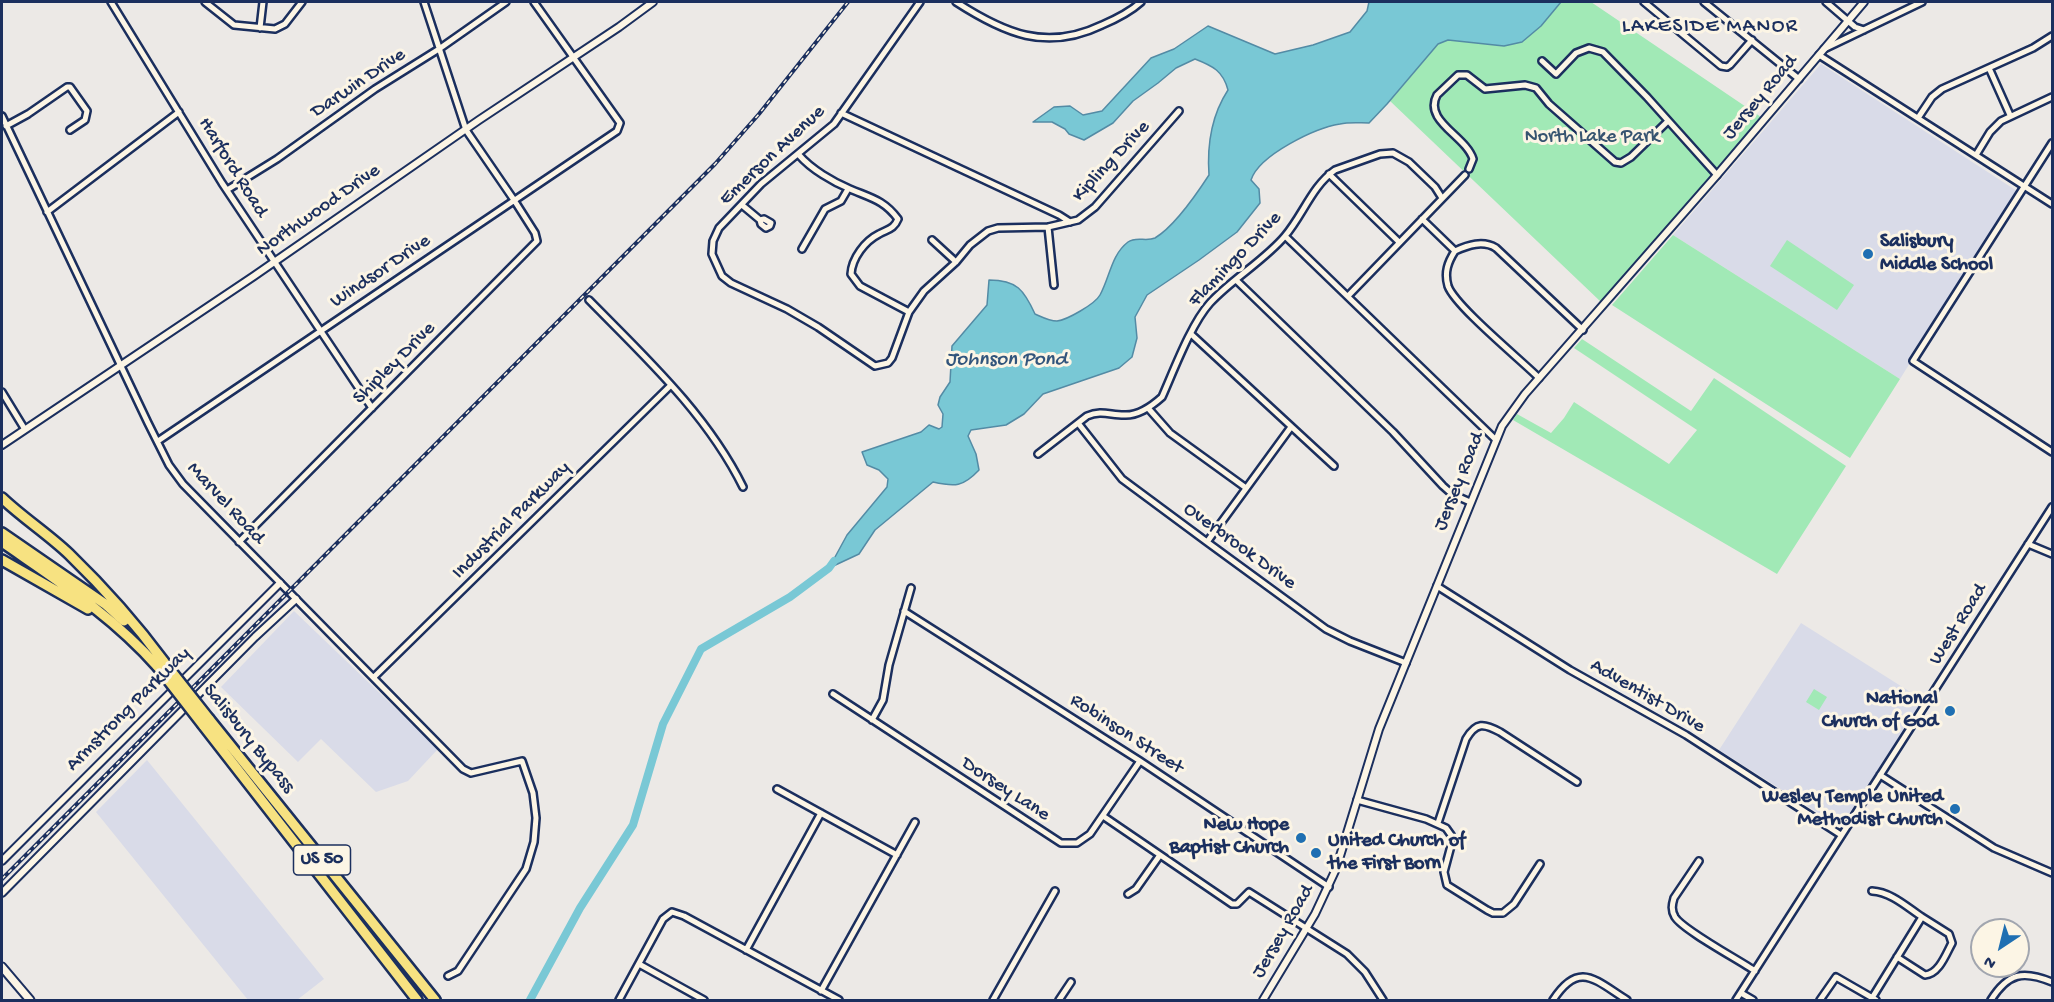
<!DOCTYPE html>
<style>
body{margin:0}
#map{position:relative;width:2054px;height:1002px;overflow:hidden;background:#ece9e6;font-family:"Gochi Hand",sans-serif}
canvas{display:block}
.frame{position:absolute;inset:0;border:3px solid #1b2f5e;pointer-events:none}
.north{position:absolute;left:1970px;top:918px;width:60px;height:60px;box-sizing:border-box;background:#fcf5e5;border:2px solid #a2a6af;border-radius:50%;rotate:215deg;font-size:16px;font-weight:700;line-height:24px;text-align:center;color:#1b2f5e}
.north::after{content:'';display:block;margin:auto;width:21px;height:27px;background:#1f6fb2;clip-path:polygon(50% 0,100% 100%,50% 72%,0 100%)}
</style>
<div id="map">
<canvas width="2054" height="1002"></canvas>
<div class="frame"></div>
<div class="north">N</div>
</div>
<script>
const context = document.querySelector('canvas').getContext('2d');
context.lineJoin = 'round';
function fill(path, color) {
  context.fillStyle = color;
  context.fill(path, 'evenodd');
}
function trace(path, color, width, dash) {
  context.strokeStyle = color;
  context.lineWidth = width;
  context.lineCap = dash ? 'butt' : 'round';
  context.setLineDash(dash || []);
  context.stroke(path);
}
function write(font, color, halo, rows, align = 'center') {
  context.font = font + ' "Gochi Hand",sans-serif';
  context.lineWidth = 6;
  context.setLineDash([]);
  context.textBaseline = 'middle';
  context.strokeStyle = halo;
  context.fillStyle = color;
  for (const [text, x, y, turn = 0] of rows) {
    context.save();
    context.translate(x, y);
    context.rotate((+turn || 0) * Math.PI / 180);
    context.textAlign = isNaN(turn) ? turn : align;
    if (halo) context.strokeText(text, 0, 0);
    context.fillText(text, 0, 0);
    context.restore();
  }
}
fill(new Path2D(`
 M1821 64 2017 191 1900 379 1673 235Z
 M294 611 438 749 408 781 376 792 321 739 298 762 221 687Z
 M1801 623 1923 700 1842 828 1719 750Z
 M147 760 324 979 297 1000H248L96 812Z`), '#d9dbe8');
fill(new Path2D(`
 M1561 2H1591L1761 117 1601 302 1390 101 1438 44 1448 40 1504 46 1522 42 1541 26Z
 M1673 235 1900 379 1850 458 1612 305Z
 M1787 240 1854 285 1837 310 1770 266Z
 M1582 339 1691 411 1714 378 1846 466 1777 574 1513 420 1517 414 1551 433 1564 418 1574 402 1669 464 1697 430 1574 348Z
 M1814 689 1827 697 1819 710 1806 702Z`), '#a1e9b6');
const water = new Path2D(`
 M1369 2H1561L1541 26 1522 42 1504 46 1448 40 1438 44 1387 104 1369 123C1359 123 1349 122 1340 124 1315 128 1259 155 1251 180L1259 189 1260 203 1237 232 1199 260 1147 295 1135 317 1137 338 1132 357 1119 368 1043 394 1024 414 1006 425 971 430 968 436 976 454 979 470C963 487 955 487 933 482L875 530 859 554 829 568 847 535 887 487 888 479 879 470 867 465 862 452 921 432 929 425 939 429 942 427 943 414 938 405 940 397 950 382 952 346 987 305 989 280C1017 280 1024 290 1035 314 1042 317 1049 321 1057 321 1067 320 1095 304 1100 295 1110 277 1111 255 1128 242 1136 236 1146 242 1155 238 1175 226 1196 195 1209 175 1207 146 1211 116 1228 90 1223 71 1213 66 1195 59L1176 68 1158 83 1133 101 1113 123 1084 140 1069 134 1065 129 1052 122H1033L1054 107 1070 106 1083 115 1102 111 1151 58 1174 49 1208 26 1275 54 1313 45 1350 32 1367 11Z`);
fill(water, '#79c8d5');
trace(water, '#538ba5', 1.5);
trace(new Path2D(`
 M530 1000 580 908 633 825 663 724 701 649 790 597 829 568 834 561`), '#79c8d5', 8);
const minor = new Path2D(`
 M111 2 222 183 372 408
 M205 2 234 25 275 29 285 24 302 2
 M920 2 834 124 761 184 719 228 713 241 712 254 722 276 731 283 787 309 818 327 875 366 888 363 892 358 909 312 924 291 956 262 970 245 988 231 998 228 1048 227 1078 220 1095 207 1179 111
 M956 2C1004 33 1046 52 1102 25 1116 19 1130 12 1141 2
 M1644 2 1721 66 1727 67 1730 65 1752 40
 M1704 2 1799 79
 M1826 2 1855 27 1864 30
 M260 28 263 2
 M1824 49 1922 2
 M1819 55 2052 204
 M1542 61 1556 74 1576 53 1589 48 1603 52 1647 97 1717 175
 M1989 68 2010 115
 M841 113 1059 215 1070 222
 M2 116 148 423 169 465 183 484 463 769 471 773 522 761 533 793 536 818 534 842 526 869 458 971 448 976
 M1918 118 1932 97 1942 89 2033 48 2052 36
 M6 126 28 114 67 87H70L87 111 85 120 70 130
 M2052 143 1913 361 2052 452
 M799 155C811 169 833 182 850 189 871 198 884 200 898 219 894 229 888 229 879 234 865 241 852 258 851 274L860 286 909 312
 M1976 155 1990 132 2001 121 2052 97
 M1469 169 1473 159C1466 136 1423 121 1437 95L1458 75H1467L1485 89 1525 85 1536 88 1549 104 1615 162 1621 163 1631 157 1668 121
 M1329 174 1399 242
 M227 190 277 159 375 89 439 49 506 2
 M742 205 760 220
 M47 212 179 112
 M764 219 771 223 770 226 766 228 761 224 760 220Z
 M1422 219 1455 251
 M1048 227 1054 285
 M1285 236 1495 439
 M932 240 956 262
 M802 249 825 209 841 201 848 189
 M1455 251C1448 262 1444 272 1448 286 1455 306 1521 360 1539 378
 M1455 251C1468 245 1483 240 1496 248L1583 330
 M1236 280 1393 432 1443 486 1452 494 1470 502
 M1348 296 1465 175
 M589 300C645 357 707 414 743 487
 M1191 334 1334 466
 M2 392 24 428
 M1148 408 1170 433 1246 488
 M1078 423 1122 479 1207 542 1326 629 1350 641 1406 663
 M158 441 617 131 620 123 534 2
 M1038 454 1087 416C1101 410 1110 415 1124 415 1139 416 1152 406 1162 397 1174 370 1191 324 1210 303 1232 279 1265 260 1285 236 1303 215 1312 186 1335 170L1380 154 1393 153 1409 162 1435 187 1442 198
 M239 542 537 241 535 233 514 200 466 130 424 2
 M1207 542 1291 427
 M2028 544 2052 554
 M1437 586 1570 670 1686 735 1841 835
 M904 611 1140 761 1329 887
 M374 677 671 385
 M833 694 1061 843H1077L1090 834 1140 761
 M872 720 883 700 889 665 911 588
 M1880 775 1994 848 2052 873
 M777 789 897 855
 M1357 800 1426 819 1446 828 1451 835 1452 842 1444 872 1447 885 1487 910 1493 913H1503L1514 904 1540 864
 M1103 816 1232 904H1237L1249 892 1347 954 1365 972 1383 1000
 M1438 823 1466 739C1476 722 1484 723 1500 732L1577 782
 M1699 861 1674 898C1672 905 1671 910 1675 917 1683 930 1739 960 1755 971
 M1872 891C1891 892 1907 907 1922 917L1872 998
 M1128 894 1136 889 1160 855
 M746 950 821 813
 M1897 957 1925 975C1939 974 1946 954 1952 943L1949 934 1922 917
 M639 964 704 1000
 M821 991 915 822
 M1741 993 1753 1000
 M619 1000 663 919 672 912 684 916 839 1000
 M993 1000 1055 891
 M1059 1000 1071 982
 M1553 1000C1579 960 1595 980 1627 1000
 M1736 1000 2052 507
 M1820 1000 1836 977 1876 1000
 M1991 1000C2008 973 2023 970 2052 982`);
const tertiary = new Path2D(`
 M2 445 254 276 479 120 619 27 653 2
 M2 861 280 583
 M2 893 255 637 296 599
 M1263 1000 1315 914 1336 869 1379 729 1502 426 1525 394 1717 175 1864 2`);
const secondary = new Path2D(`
 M2 967 30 1000`);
const motorway = new Path2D(`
 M2 498C23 518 48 534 69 554 103 587 136 624 164 662
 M2 533 105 604 124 621
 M2 542C58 581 112 615 158 667
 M2 560 88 609
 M209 719 435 1000
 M203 725 417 1000`);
trace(minor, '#1b2f5e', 10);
trace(tertiary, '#1b2f5e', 10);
trace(secondary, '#1b2f5e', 11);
trace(motorway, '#1b2f5e', 14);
trace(minor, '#fcf5e5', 5);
trace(tertiary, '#fcf5e5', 6);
trace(secondary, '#fcf5e5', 7);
trace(motorway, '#f7e281', 9);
const rail = new Path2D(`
 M2 879 715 164 759 114 848 2`);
trace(rail, '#1b2f5e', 4);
trace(rail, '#fcf5e5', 1.5, [4.5]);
const motorwayBridge = new Path2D(`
 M164 662 209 719
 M158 667 203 725`);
trace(motorwayBridge, '#1b2f5e', 14, []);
trace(motorwayBridge, '#f7e281', 9);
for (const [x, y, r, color] of [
 [1868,254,6,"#1f6fb2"],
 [1950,711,6,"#1f6fb2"],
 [1955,809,6,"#1f6fb2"],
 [1301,838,6,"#1f6fb2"],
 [1316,853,6,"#1f6fb2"]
]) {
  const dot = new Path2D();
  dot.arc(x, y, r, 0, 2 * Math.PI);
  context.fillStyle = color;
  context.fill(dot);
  trace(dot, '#fcf5e5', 2);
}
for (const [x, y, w] of [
 [322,860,57]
]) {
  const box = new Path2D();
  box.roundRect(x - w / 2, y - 15, w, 30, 4.5);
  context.fillStyle = '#fcf5e5';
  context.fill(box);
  trace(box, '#1b2f5e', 1.5);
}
write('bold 18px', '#1b2f5e', null, [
 ["US 50",322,860]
]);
write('20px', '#1b2f5e', '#fcf5e5', [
 ["Darwin Drive",359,84,-34],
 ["Jersey Road",1761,98,-50],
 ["Emerson Avenue",773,156,-43],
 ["Kipling Drive",1112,162,-47],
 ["Harford Road",232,168,58],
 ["Northwood Drive",319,211,-35],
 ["Flamingo Drive",1236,260,-46],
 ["Windsor Drive",381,272,-34],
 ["Shipley Drive",395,364,-45],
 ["Jersey Road",1460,482,-68],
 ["Marvel Road",225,504,47],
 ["Industrial Parkway",512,521,-45],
 ["Overbrook Drive",1239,547,36],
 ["West Road",1959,625,-58],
 ["Adventist Drive",1647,697,30],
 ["Armstrong Parkway",129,710,-45],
 ["Robinson Street",1126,735,33],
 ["Salisbury Bypass",248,739,51],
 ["Dorsey Lane",1005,790,33],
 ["Jersey Road",1284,932,-60]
]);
write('20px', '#365470', '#fcf5e5', [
 ["North Lake Park",1592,138]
]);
write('bold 20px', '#1b2f5e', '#fcf5e5', [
 ["Salisbury",1880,243,"left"],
 ["Middle School",1880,266,"left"],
 ["National",1938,700],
 ["Church of God",1938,723],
 ["Wesley Temple United",1943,798],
 ["Methodist Church",1943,821],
 ["New Hope",1289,826],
 ["Baptist Church",1289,849],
 ["United Church of",1328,842,"left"],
 ["the First Born",1328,865,"left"]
], 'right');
context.letterSpacing = '1.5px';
write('21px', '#1b2f5e', '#fcf5e5', [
 ["LAKESIDE MANOR",1710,28]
]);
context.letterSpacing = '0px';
write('italic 21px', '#32557c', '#fcf5e5', [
 ["Johnson Pond",1006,361]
]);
</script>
